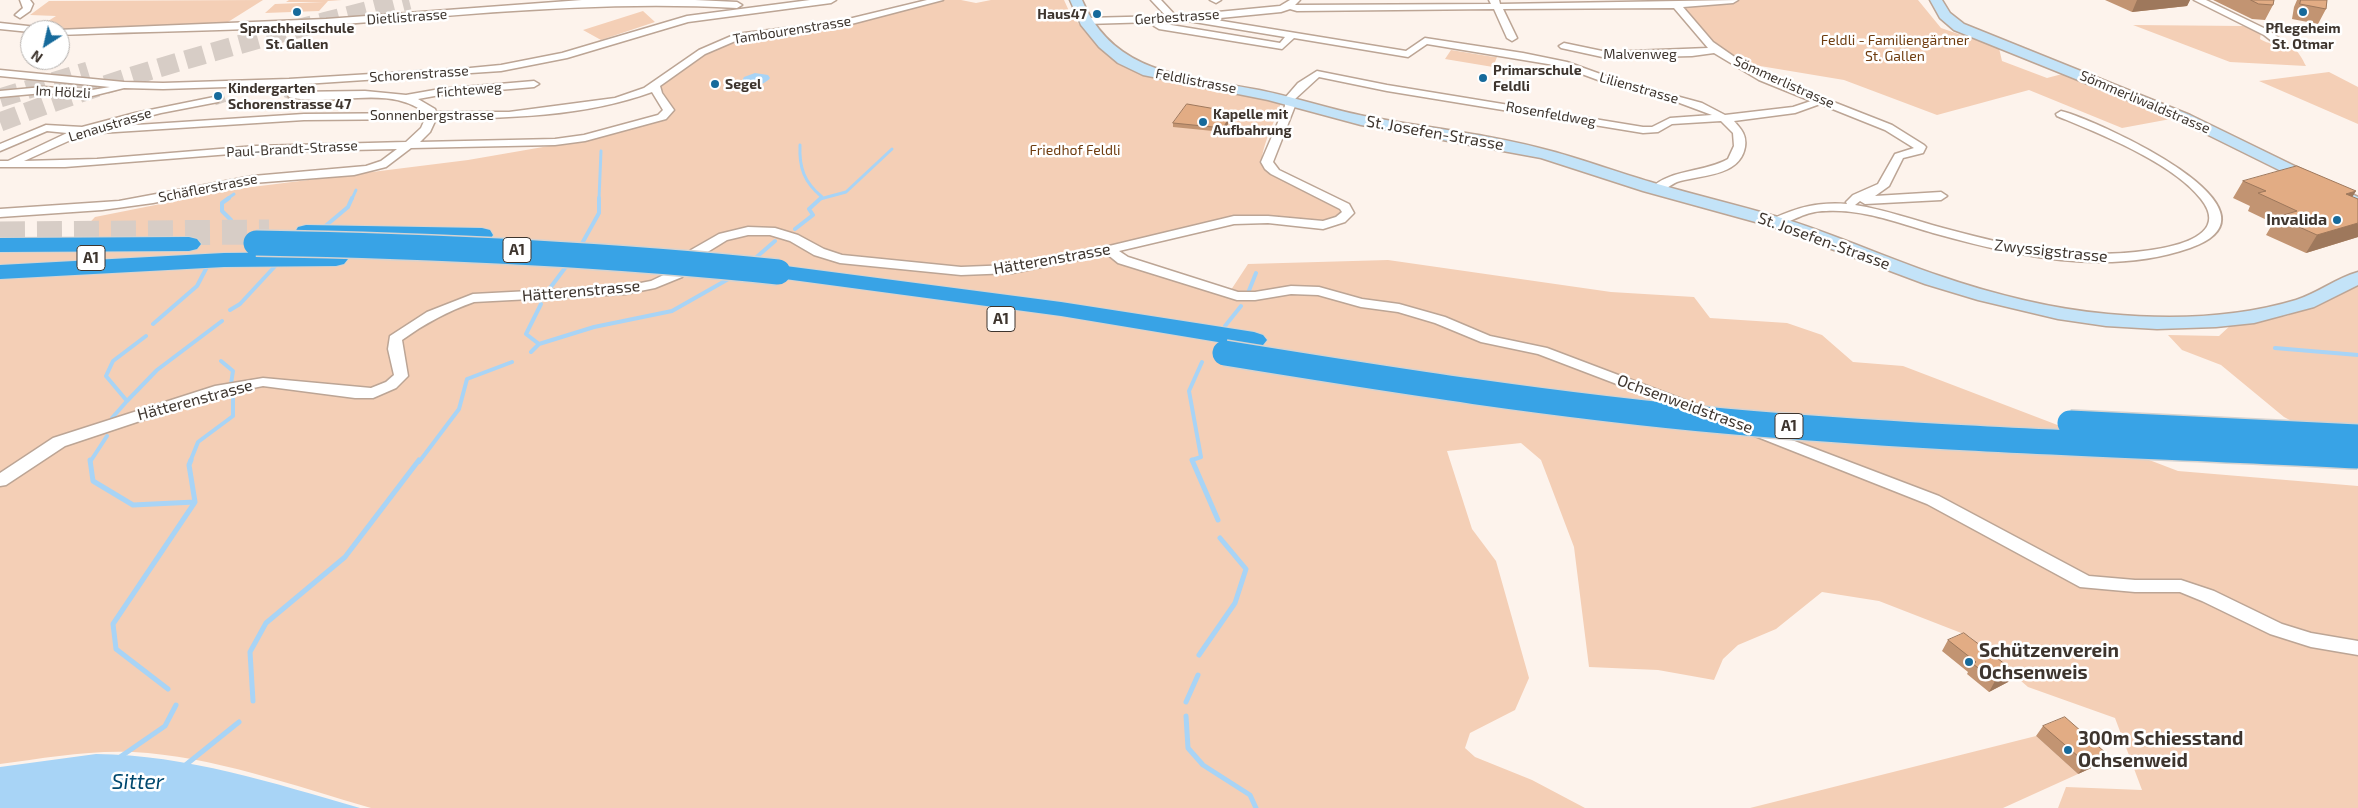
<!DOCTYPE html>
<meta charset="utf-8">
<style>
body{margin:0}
#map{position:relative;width:2358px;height:808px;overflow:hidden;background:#fdf3ec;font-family:"Exo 2",sans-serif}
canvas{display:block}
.north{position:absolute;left:20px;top:20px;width:50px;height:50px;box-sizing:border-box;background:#fff;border:1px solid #b2aeab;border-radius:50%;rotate:215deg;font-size:14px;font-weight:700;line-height:20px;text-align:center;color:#3e352e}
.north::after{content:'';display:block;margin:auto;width:18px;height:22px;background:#166a9b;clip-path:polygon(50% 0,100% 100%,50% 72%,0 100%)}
</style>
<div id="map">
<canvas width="2358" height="808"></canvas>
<div class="north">N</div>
</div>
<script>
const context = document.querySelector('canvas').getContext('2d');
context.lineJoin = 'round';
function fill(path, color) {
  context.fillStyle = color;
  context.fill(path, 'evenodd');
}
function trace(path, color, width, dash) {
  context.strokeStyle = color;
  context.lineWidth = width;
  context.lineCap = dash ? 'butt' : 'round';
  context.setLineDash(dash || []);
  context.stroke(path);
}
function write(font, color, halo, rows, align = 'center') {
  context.font = font + ' "Exo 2",sans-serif';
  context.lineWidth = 5;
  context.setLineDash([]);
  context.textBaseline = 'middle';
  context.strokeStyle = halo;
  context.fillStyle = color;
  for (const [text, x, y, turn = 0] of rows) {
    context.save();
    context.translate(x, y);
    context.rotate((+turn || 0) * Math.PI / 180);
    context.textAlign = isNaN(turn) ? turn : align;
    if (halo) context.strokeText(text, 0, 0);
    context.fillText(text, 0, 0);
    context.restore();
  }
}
fill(new Path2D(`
 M263 0 220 27 34 30 56 16 30 15 49 1Z
 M289 0H342L328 1 319 11 265 13 275 4 324 2H286Z
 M938 0H961L976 3 991 0H1064L1069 11 1085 32 1131 64 1245 91 1281 103C1276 120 1262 144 1262 161 1262 165 1265 168 1268 171L1338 206 1343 211 1341 216 1327 222 1266 217 1100 249 1229 293 1248 264 1388 260 1611 292 1694 297 1710 318 1787 323 1822 335 1853 362 1903 366 2178 471 2358 486V808H2058L2066 787 2142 790 2115 718 2028 687 1969 636 1879 601 1822 592 1776 629 1738 645 1723 659 1714 680 1658 670 1589 667 1574 547 1541 460 1521 443 1447 451 1472 529 1496 561 1529 678 1515 710 1470 733 1465 748 1475 757 1532 780 1585 808H371C295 786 212 756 133 752 89 750 44 758 0 764V237H76L95 217 236 189 468 160 572 142 662 117 669 110 655 85 690 61 739 36 836 25Z
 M1733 0H1918L1941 28 1999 48 2002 61 2047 78 2066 73 2176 118 2122 128 2029 90 1937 115 1844 80 1736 62 1716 50 1677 5Z
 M643 11 655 22 601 40 583 30Z
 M2133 25 2243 26 2261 33 2260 39C2285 53 2291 34 2306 66L2230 62Z
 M1451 50 1494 57H1497L1493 67 1445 59Z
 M2329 72 2358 87V124L2259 81Z
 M2358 285V456L2284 417 2221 365 2182 350 2168 335 2219 336 2232 324 2287 316Z
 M2036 736 2078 774 2003 808H1750Z`), '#f4cfb6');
fill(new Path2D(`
 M755 73 768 75 770 78C764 86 750 88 742 81L744 77Z
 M96 754C187 755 273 783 360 808H0V767Z`), '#a8d4f6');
trace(new Path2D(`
 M800 145C799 168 804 182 822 197
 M227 199 234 194
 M352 199 356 190
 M599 199 601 151
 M820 199 846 192 892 149`), '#a8d4f6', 3);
trace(new Path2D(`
 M229 198 222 203V211L231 220
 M323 228 348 207 352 198
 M795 229 813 215 809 209 821 198
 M580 247 599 213V198
 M752 261 775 241
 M550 288 568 264
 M1248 293 1256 273
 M230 310 240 304 278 263
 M153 324 197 286 208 265
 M1225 326 1241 306
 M539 344 526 334 541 304
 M2275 348 2358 355
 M531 352 539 344 594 327 672 311 732 277
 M221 361 233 371 231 384
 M127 401 157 370 222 321
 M112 418 127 401 106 376 113 361 146 336
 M90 462 107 436
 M190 462 198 442 233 416V394
 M419 462 459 409 467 379 512 362
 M1193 462 1192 460 1201 457 1189 391 1202 362`), '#a8d4f6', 4);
trace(new Path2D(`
 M90 460 93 481 133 505 195 502
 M1192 460 1218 520
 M1199 655 1235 603 1246 569 1220 538
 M168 689 116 649 113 624 195 502 189 465 191 460
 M253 701 250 652 266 623 345 557 419 460
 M1186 702 1198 675
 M1186 716 1188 748 1203 765 1250 795 1256 808
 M120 757 165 726 176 705
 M183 767 239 722`), '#a8d4f6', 5);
trace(new Path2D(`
 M286 92 293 95
 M214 100 229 95`), '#d7cdc6', 11, [11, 5]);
trace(new Path2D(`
 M0 98 88 71
 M0 122C133 71 271 35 409 0`), '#d7cdc6', 19, [19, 9]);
trace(new Path2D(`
 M0 234 269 232`), '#d7cdc6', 25, [25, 12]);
const street = new Path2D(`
 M20 0H30L33 4 30 11 20 18 15 15 23 8Z
 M582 0H695L737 2 742 5 737 8C600 0 466 15 329 25 239 31 149 31 60 35V30H57L326 19Z
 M810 0H836L831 3 688 22 567 58 501 71 289 85 163 89 124 88 92 96 43 93 0 97V91L43 87 92 90 110 87 0 76V70L124 82 163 83 289 79 470 68 501 65 562 53 687 16Z
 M927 0H943L836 28 740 39 705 54 660 86 662 93 674 110 666 119 585 141 555 145 411 148 386 167 354 175 253 183 153 203 102 210 0 217V209L119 201 253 176 366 166 381 161 397 149 256 152 65 167H0V161H8L67 133 47 131 0 151V144L46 125 82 127 135 113 214 97 219 100 218 102 161 113 106 127 304 114 426 113C385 83 334 108 289 97L288 95 293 92 365 91 406 95 440 89 534 81 539 84 534 87 440 95 418 99 435 109 436 112H509L615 98 644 88 699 50 736 34 836 22ZM652 92 663 110 658 115 584 135 555 139 420 142 430 132 436 119C508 118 583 117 652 92ZM425 119 421 128 406 142 256 146 97 159 24 161 84 134 304 120Z
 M1151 0H1161L1176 16 1280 6 1290 0H1300L1295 5H1297L1491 4 1489 0H1499L1500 4 1738 0 1733 3 1683 7 1713 42 1749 67 1785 83 1892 125 1924 145 1926 147 1923 153 1903 158 1889 186 1875 196 1941 192 1947 196 1941 200 1865 204 1860 201 1855 205C1886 210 1914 220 1943 228 1984 239 2024 249 2066 253 2093 256 2246 256 2201 199 2172 162 2100 134 2057 116L2056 114 2061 111C2097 120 2298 211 2190 248 2106 277 2016 256 1933 233 1898 223 1863 209 1826 211 1804 211 1795 221 1776 226L1770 222 1772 219C1799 207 1817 202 1847 204L1846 202 1853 195 1878 184 1895 154 1914 148 1885 130 1820 104 1795 113 1734 121C1741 129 1747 135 1745 147 1740 177 1699 175 1677 182 1670 185 1664 191 1657 193L1651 189C1666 170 1706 172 1728 159L1734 146 1733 133 1721 121 1672 124 1658 132 1643 133 1387 91 1319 77 1295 99V106L1273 162 1279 170 1349 204 1354 213 1345 222 1323 229 1268 223 1234 224 1119 251 1128 257 1238 292H1255L1291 286 1319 287 1362 299 1399 304 1445 317 1490 336 1547 348 1708 409 1711 412 1708 415H1698L1538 354 1481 342 1435 323 1398 312 1361 307 1318 295 1291 294 1255 300H1237L1118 263 1107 254 1012 273 961 275 840 263 814 255 790 241 770 235H748L727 240 701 256 682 277 655 288 625 294 474 302C448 311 424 324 402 340L408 376 396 388 373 398H355L263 386 218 395 65 446 6 485 0 486V473L53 438 215 386 263 378 371 388 386 382 394 375 388 349 390 336 427 312 473 294 625 286 651 281 672 271 691 250 719 234 748 227 775 228 798 235 824 249 842 255 961 267 1012 265 1109 246 1234 216H1268L1323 221 1336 217 1342 212 1340 209 1271 174 1265 169 1261 162 1285 106V98L1298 83 1317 71 1387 85 1643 127H1652L1670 118 1712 115 1677 102 1609 84 1560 66 1427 44 1408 57 1294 38 1282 49 1159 29 1154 26 1159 23 1280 43 1285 37 1188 21 1086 24 1081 21 1086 18 1166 16ZM1674 8 1708 48 1607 52 1564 43 1559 46 1561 48 1607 58 1692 56 1714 53 1759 80 1811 101 1793 107 1725 115 1702 103 1617 80 1567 62 1523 53 1425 38 1406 51 1210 19 1281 12 1290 9 1297 11 1494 9 1507 38 1512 41 1517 38 1503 9Z
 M1210 0H1221L1216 3Z
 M2194 0H2206L2270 31 2281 40 2273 42 2264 35Z
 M0 23 37 27 42 30H30V32L0 29Z
 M1755 426 1939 496 2089 576 2135 580H2181L2214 591 2282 624 2311 633 2358 641V655L2311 647 2270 634 2202 601 2180 592H2135L2080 587 1927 504 1750 434 1747 431 1750 428Z`);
const secondary = new Path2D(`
 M1070 0H1082C1114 76 1188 76 1259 90 1294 97 1329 109 1364 116 1426 128 1490 134 1551 151 1585 160 1619 173 1654 183 1695 195 1737 205 1778 217 1832 233 1884 257 1937 275 1992 294 2051 309 2108 314 2171 320 2236 318 2296 300 2318 293 2336 278 2358 272V285L2314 307 2254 323 2216 327 2157 329 2106 326 2058 319 1978 300 1925 284 1770 226 1643 191 1541 158 1361 125 1268 100 1143 75 1118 63 1099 47 1081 25Z
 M1930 0H1942L1950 13 1964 24 2190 115 2358 197V209L2180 121 1954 30 1940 18Z`);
const highway = new Path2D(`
 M306 225 482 228 490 230 493 235 490 240 482 242 306 239 298 237 295 232 298 227Z
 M189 237 197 239 201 244 197 249 189 251 0 252V238Z
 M336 252 344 254 348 259 344 264 336 266 224 267 0 279V265L224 253Z
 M778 265 1061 302 1254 332 1263 335 1267 340 1263 345 1254 348 1061 316 770 277 766 272 770 267Z`);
trace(street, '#bca595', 3);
trace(secondary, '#bca595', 3);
trace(highway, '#d5d3d1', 2);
fill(street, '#fff');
fill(secondary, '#c3e3f8');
fill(highway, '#38a3e6');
const highwayBridge = new Path2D(`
 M256 243C431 246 604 254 778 272
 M1225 353C1391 380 1557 406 1724 421 1935 440 2147 445 2358 456
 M2070 423 2358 437`);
trace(highwayBridge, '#d5d3d1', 28, []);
trace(highwayBridge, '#38a3e6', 25);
fill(new Path2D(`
 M2105 0H2190L2187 6 2132 12Z
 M2213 0H2274L2273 5 2265 20 2252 19Z
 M2297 0H2327L2326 9 2318 24 2292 19 2294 7Z
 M1233 112V116L1223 132 1173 127V123Z
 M2243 181 2352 196 2358 237 2306 253 2266 235 2273 223 2248 211 2250 206 2233 198Z
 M1948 640 2014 671 2008 682 1989 692 1967 674 1968 672 1942 651Z
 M2043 726 2107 754 2100 764 2078 774 2036 736Z`), '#c29472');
fill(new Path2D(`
 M2137 0H2190L2187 6 2132 12Z
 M1233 112V116L1223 132V128Z
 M2356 191 2345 209 2346 194Z
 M2358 223V237L2306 253 2317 235Z
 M2014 671 2008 682 1989 692 1995 681Z
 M2107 754 2100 764 2078 774 2086 763Z`), '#9e785c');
const building = new Path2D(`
 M2251 0H2274L2273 5 2259 4Z
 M2301 0H2327L2326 9 2300 4Z
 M1187 104 1233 112 1223 128 1173 123Z
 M2297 166 2356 191 2346 194 2358 199V223L2317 235 2277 217 2297 211 2258 193 2266 191 2243 181Z
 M1964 633 2014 671 1995 681 1973 664 1976 662 1948 640Z
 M2065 717 2107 754 2086 763 2043 726Z`);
fill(building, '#e2ac84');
trace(building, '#9e785c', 1);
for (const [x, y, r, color] of [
 [297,12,5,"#166a9b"],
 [2303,12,5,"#166a9b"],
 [1097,14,5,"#166a9b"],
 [1483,78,5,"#166a9b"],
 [715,84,5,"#166a9b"],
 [218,96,5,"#166a9b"],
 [1203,122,5,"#166a9b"],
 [2337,220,5,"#166a9b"],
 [1969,662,5,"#166a9b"],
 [2068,750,5,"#166a9b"]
]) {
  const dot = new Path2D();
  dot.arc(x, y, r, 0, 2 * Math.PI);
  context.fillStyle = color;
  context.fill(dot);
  trace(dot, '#fff', 2);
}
write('bold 14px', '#3e352e', '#fff', [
 ["Haus47",1087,14,"right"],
 ["Sprachheilschule",297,28,"center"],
 ["St. Gallen",297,44,"center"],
 ["Pflegeheim",2303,28,"center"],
 ["St. Otmar",2303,44,"center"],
 ["Primarschule",1493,70],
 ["Feldli",1493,86],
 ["Segel",725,84],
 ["Kindergarten",228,88],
 ["Schorenstrasse 47",228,104],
 ["Kapelle mit",1213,114],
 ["Aufbahrung",1213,130]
], 'left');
write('14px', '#3e352e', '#fff', [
 ["Dietlistrasse",407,17,-4],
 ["Gerbestrasse",1177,17,-4],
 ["Tambourenstrasse",792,30,-9],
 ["Malvenweg",1640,54],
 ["Schorenstrasse",419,74,-4],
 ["Feldlistrasse",1196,81,11],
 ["Sömmerlistrasse",1784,82,24],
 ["Lilienstrasse",1639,88,16],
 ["Fichteweg",469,90,-5],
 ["Im Hölzli",63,92,3],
 ["Sömmerliwaldstrasse",2145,102,23],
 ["Rosenfeldweg",1551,114,10],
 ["Sonnenbergstrasse",432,115],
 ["Lenaustrasse",110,125,-17],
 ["Paul-Brandt-Strasse",292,149,-3],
 ["Schäflerstrasse",208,188,-11]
]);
write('14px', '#6f3d10', '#fff', [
 ["Feldli - Familiengärtner",1895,40],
 ["St. Gallen",1895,56],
 ["Friedhof Feldli",1075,150]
]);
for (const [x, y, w] of [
 [517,250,28],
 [91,258,28],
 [1001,319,28],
 [1789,426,28]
]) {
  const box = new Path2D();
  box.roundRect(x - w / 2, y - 12.5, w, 25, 4);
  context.fillStyle = '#fff';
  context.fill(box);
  trace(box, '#3e352e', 1);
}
write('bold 15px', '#3e352e', null, [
 ["A1",517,250],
 ["A1",91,258],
 ["A1",1001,319],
 ["A1",1789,426]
]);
write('16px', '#3e352e', '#fff', [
 ["St. Josefen-Strasse",1435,133,10],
 ["St. Josefen-Strasse",1824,241,20],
 ["Zwyssigstrasse",2051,251,6],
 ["Hätterenstrasse",1052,259,-10],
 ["Hätterenstrasse",581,291,-5],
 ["Hätterenstrasse",195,400,-15],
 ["Ochsenweidstrasse",1685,404,20]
]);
write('bold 16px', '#3e352e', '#fff', [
 ["Invalida",2327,220]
], 'right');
write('bold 19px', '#3e352e', '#fff', [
 ["Schützenverein",1979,651],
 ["Ochsenweis",1979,673],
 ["300m Schiesstand",2078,739],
 ["Ochsenweid",2078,761]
], 'left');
write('italic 21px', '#00486e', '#fff', [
 ["Sitter",138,782]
]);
</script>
